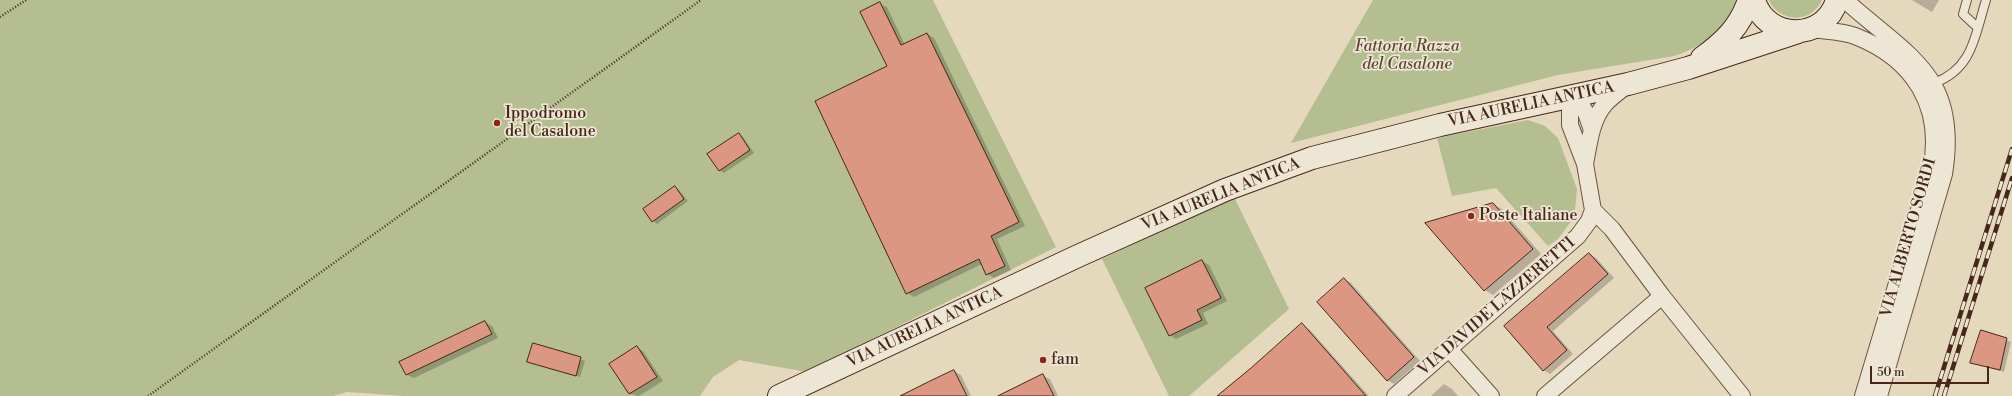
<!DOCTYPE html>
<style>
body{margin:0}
#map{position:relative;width:2012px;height:396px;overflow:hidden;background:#e4d8bd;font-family:"Libre Bodoni",serif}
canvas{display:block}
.scale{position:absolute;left:1870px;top:366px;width:119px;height:18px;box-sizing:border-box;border:2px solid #462719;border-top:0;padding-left:5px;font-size:12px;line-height:14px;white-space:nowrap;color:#462719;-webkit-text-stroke:3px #ede6d4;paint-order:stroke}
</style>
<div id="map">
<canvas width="2012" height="396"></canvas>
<div class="scale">50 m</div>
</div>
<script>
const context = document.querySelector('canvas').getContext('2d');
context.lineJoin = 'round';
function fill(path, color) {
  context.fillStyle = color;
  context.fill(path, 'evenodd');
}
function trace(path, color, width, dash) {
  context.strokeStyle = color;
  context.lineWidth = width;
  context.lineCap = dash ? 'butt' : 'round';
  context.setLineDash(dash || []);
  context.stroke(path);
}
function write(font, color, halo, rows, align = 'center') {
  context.font = font + ' "Libre Bodoni",serif';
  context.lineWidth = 3.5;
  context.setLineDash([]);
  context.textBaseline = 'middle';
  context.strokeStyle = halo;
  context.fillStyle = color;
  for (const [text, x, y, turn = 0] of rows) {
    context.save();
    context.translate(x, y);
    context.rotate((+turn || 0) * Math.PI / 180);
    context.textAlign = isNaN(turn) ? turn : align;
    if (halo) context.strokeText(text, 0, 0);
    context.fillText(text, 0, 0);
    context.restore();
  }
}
fill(new Path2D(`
 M0 0H933L1056 247 807 372 739 360 713 377 700 396H404L347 392 333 396H0Z
 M1373 0H1736C1726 29 1703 47 1674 56L1558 75 1291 143Z
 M1769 0H1822C1811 24 1780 23 1769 0Z
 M1528 120 1545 126 1558 138 1577 189 1575 210 1572 220 1558 239 1548 246 1496 188 1452 196 1437 138Z
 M1234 197 1289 309 1189 396H1169L1102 259Z`), '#b5be90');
fill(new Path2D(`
 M1912 0H1939L1932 12Z
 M880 4 887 7 905 45 927 34 934 38 1025 226 997 239 1011 270 994 278 987 274 982 264 914 297 907 293 888 67Z
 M739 134 743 137 754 153 724 173 719 170Z
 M675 187 679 190 688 201 657 224 653 221Z
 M1493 204 1502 209 1541 254 1493 295 1485 290Z
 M1589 254 1596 258 1614 278 1553 331 1573 354 1550 374 1543 370 1505 327Z
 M1202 261 1209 265 1227 301 1203 313 1208 324 1176 339 1170 335Z
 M1344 279 1351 283 1420 361 1394 384 1387 380Z
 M485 322 492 326 498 338 414 378 407 375Z
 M1302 325 1310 330 1369 396H1219Z
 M1981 331 2011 342 2004 372 1971 362Z
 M533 344 585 361 580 377 529 361Z
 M637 347 643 351 663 381 639 396 630 394 611 364Z
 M954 371 961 375 971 396H902Z
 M1043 376 1050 379 1058 396H1000Z
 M1444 384 1452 389 1458 396H1431Z`), '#0003');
const building = new Path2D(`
 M880 2 901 45 927 33 1019 222 991 236 1005 266 986 275 979 259 906 294 815 101 887 66 860 12Z
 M739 133 750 150 719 171 707 154Z
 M675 186 684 199 652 222 643 209Z
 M1493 203 1533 249 1484 291 1425 223Z
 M1589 253 1608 274 1547 327 1567 350 1543 371 1504 326Z
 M1202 260 1221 298 1197 310 1202 320 1169 336 1145 288Z
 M1344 278 1414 357 1387 381 1317 302Z
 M485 321 492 334 406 375 399 362Z
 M1302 323 1366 396H1217L1251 368Z
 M1981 330 2007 338 2000 370 1970 363Z
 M533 343 581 357 576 376 527 362Z
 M637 346 657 377 629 394 609 364Z
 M954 370 967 396H900L928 382Z
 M1043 374 1054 396H998Z`);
fill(building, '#dc9782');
trace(building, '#462719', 1);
const lane = new Path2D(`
 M1967 0 1963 14 1977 27
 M1934 83C1973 69 1975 35 1986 0`);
const street = new Path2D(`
 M1845 0C1908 57 1960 75 1944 174L1879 396
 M1812 29C1826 31 1842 31 1855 36 1914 59 1944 107 1931 170L1863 396
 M1575 95 1586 113 1592 130
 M1585 164C1589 144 1591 120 1605 104 1611 97 1619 92 1626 86
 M1593 210 1612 229 1662 296 1742 396
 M1449 349 1491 396
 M1395 396 1578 236 1589 221 1593 210 1585 164 1570 125V109L1575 95
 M1545 396 1662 296`);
const secondary = new Path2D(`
 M1754 0C1766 41 1825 42 1837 0
 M1702 58C1724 42 1740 27 1749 0
 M779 396 1078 256 1225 190 1312 158 1440 125 1628 84 1688 68 1798 32`);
trace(lane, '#6e5342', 10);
trace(street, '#6e5342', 18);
trace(secondary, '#462719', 24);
trace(new Path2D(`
 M0 17 26 0
 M148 396 701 0`), '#462719', 2.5, [1, 2]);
trace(lane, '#ede6d4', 8);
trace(street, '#ede6d4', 16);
trace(secondary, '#ede6d4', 22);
const rail = new Path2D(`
 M1935 396 2012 149
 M1944 396 2012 178`);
trace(rail, '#462719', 4.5);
trace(rail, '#ede6d4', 3, [9]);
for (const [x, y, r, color] of [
 [497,123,4,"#8f2418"],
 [1471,216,4,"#8f2418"],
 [1043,360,4,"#8f2418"]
]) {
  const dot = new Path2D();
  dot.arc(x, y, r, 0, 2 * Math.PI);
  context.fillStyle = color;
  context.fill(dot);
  trace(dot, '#ede6d4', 1.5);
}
write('italic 16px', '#5c4531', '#ede6d4', [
 ["Fattoria Razza",1407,47],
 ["del Casalone",1407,65]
]);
write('16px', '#462719', '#ede6d4', [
 ["VIA AURELIA ANTICA",1531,105,-12],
 ["VIA AURELIA ANTICA",1221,195,-22],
 ["VIA ALBERTO SORDI",1909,238,-74],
 ["VIA DAVIDE LAZZERETTI",1497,307,-41],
 ["VIA AURELIA ANTICA",925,328,-25]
]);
write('16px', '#462719', '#ede6d4', [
 ["Ippodromo",505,114],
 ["del Casalone",505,132],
 ["Poste Italiane",1479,216],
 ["fam",1051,360]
], 'left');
</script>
